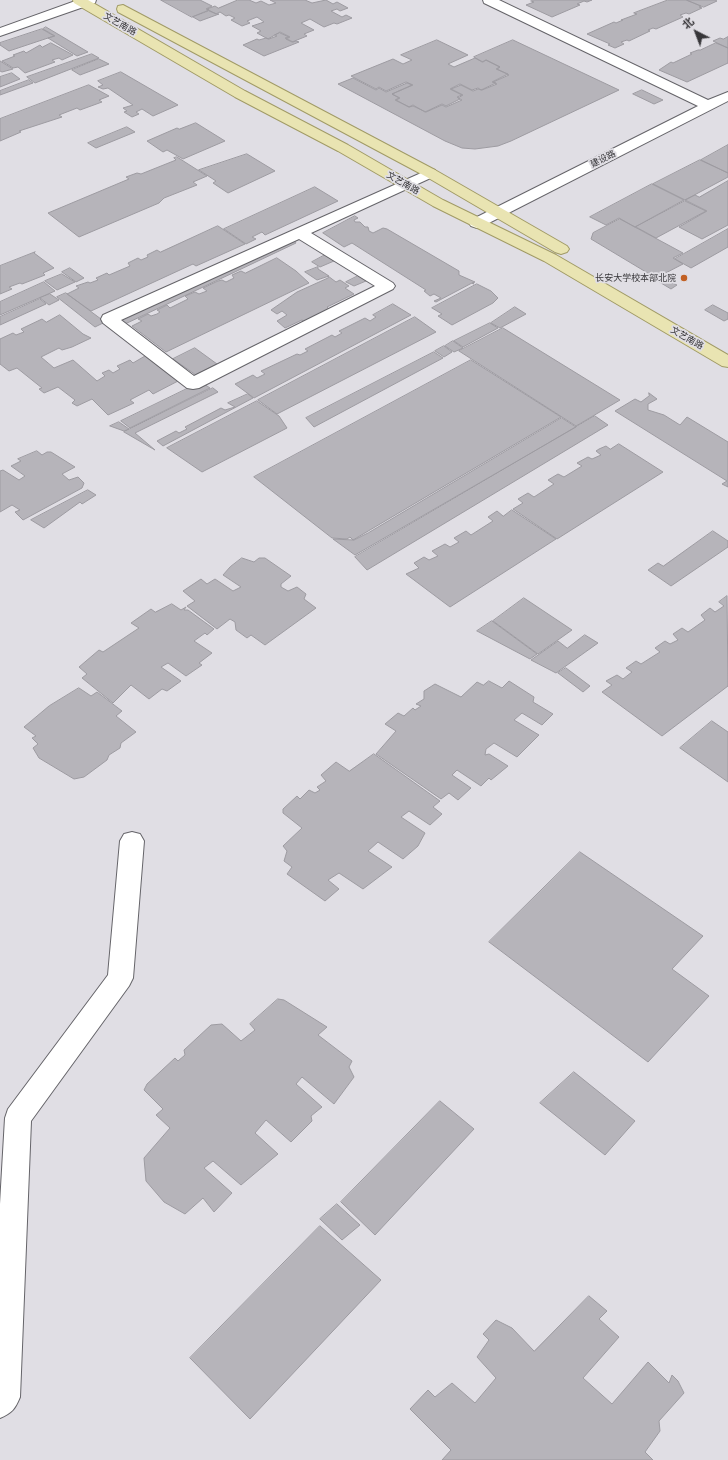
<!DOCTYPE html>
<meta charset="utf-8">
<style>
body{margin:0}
#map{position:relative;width:728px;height:1460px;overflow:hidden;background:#e0dee4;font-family:"Public Sans","Noto Sans SC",sans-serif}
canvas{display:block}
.north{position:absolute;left:676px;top:12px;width:40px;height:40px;-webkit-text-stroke:3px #e0dee4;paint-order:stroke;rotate:318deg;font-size:11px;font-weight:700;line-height:16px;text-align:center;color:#373639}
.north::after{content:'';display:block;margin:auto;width:14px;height:18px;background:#373639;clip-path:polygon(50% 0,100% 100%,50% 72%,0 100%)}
</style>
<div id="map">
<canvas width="728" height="1460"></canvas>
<div class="north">北</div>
</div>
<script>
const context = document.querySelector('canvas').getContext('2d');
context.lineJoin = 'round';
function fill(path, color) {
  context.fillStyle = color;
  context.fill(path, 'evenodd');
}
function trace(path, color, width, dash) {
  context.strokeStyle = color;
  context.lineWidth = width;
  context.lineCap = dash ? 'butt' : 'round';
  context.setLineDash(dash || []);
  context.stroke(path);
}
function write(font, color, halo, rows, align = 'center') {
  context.font = font + ' "Public Sans","Noto Sans SC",sans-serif';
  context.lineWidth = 3.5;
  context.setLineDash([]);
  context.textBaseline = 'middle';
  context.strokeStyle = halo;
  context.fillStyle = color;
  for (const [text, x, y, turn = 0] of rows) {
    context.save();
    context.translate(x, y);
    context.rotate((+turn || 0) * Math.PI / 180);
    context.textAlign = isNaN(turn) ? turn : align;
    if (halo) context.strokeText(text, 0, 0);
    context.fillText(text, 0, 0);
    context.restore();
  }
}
const building = new Path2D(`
 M161 0H200L212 6 206 9 209 10 192 17Z
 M238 0H249L256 3 261 1 269 5 276 3 270 0H305L312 3 326 0 333 4 337 2 348 8 340 11 337 9 331 11 342 17 346 15 352 18 337 24 334 23 324 27 310 19 301 23 314 30 304 34 307 36 292 42 286 39 290 37 280 32 268 39 257 33 261 31 252 26 264 22 257 17 247 21 250 23 242 26 231 20 235 18 229 15 226 16 220 12 216 14 207 9 215 6 218 8Z
 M532 0H592L587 2 584 1 577 4 580 5 552 17 526 5 534 2 531 1Z
 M668 0H686L701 6 699 7 702 8 689 14 686 13 680 15 683 17 656 29 653 28 648 30 650 31 629 41 627 40 621 42 624 44 615 48 608 45 610 44 587 34 614 22 616 23 623 20H621L637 14 634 13Z
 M687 0H715L717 1 704 7Z
 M209 11 217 14H219L200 21 193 17Z
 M46 27 88 52 77 56 48 38 55 36 43 29Z
 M42 29 54 36 9 51 0 45V43Z
 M280 33 289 37 285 38 293 42 296 41 299 42 264 56 243 45 257 39 259 40 266 38 269 39 277 36 275 35Z
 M728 37V48L713 41 720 38 723 39Z
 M437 40 468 55 448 64 454 67 475 58 483 62 486 60 500 67 496 69 508 74 492 82 496 83 481 90 478 88 472 90 460 84 450 89 462 95 457 97 460 99 446 106 442 104 425 112 413 105 409 107 396 100 400 98 392 94 413 85 406 82 386 91 379 87 376 89 351 76 393 59 403 64 412 60 401 55Z
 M513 40 619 90 511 141 498 146 475 149 462 148 445 141 338 84 353 78 376 90 379 88 386 92 407 83 412 85 392 94 399 98 395 100 409 107 413 106 426 112 442 105 446 107 462 100 458 98 463 95 451 89 461 85 473 91 478 89 482 90 497 84 493 82 509 75 497 69 500 67 486 60 482 62 474 57Z
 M51 43 73 55 62 60 59 58 52 60 55 62 25 73 18 67 13 68 2 61 15 56 13 55 24 51 26 53 40 45 42 47Z
 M716 43 728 48V63L687 82 659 70 671 62 673 63 692 54 690 53 698 50H700Z
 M92 54 99 58 35 83 27 77Z
 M99 59 109 64 80 75 72 70Z
 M0 61 13 69 2 72 0 71Z
 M121 72 178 105 153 116 142 109 136 112 139 114 132 117 124 112 127 111 123 108 133 105 108 88 103 89 98 87 103 85 98 81Z
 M12 73 20 79 0 87V77Z
 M29 80 33 83 0 95V91Z
 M89 85 109 96 99 100 102 102 80 110 77 108 59 115 62 117 19 131 21 132 0 141V119Z
 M642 90 663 100 654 104 633 94Z
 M196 123 225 141 183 159 167 150 163 152 147 141 177 128 179 129Z
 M127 127 135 132 96 148 88 143Z
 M728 145V173L701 160Z
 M247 154 275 171 228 193 213 183 216 181 199 170Z
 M177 157 207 176 193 182 197 185 164 198 159 203 79 237 48 213 129 179 126 177 137 173 141 174 176 160 174 158Z
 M700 160 728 173V177L685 200 653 184Z
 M728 181V225L702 239 679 227 707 211 685 200 695 195 699 197Z
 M652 184 684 200 635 227 619 218 606 225 590 217Z
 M315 187 338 201 265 235 262 232 252 237 256 239 246 244 224 229Z
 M685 201 706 211 656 238 636 227Z
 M355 216 358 218 354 220 355 222H360L365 227H368L369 231 373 233 383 228 387 229 459 271V275L475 282 472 283 474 284 472 283 436 302 434 301 441 298 434 294 430 296 424 291 426 290 352 243 344 247 323 233Z
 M620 219 683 253 673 258 683 264 656 278 591 239 593 233Z
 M218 226 245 244 196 266 193 264 91 311 67 294 79 288 76 286 88 282 90 283 98 280 96 278 107 273 109 275 130 266 128 263 138 258 141 260 148 257 147 255 157 250 160 252Z
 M728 229V247L691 268 675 259Z
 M292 237 296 243 125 324 117 318Z
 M35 252 34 253 54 268 43 273 45 275 22 284 20 283 9 287 12 289 0 294V266Z
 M325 255 334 261 320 267 312 262Z
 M277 258 296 271 309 283 166 352 132 326 142 321 138 319 148 314 151 316 157 314 160 312 157 310 167 305 170 308 188 299 185 296 195 292 199 294 207 291 203 288 218 281 222 280 226 282 234 278 232 275 241 271 245 273Z
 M318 267V269L329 276 317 280 305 272Z
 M70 268 84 278 76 282 62 272Z
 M62 274 75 282 57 290 45 281Z
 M328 276 336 282 340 280 349 286 345 288 354 294 327 307 330 310 305 322 302 320 285 328 277 321 287 315 282 311 277 314 271 310 297 292 328 278Z
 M358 276 366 281 354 286 346 282Z
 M660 277 677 285 671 289 656 280Z
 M44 282 55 291 0 315V302Z
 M477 284 491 291 498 298 493 303 452 325 438 316 442 314 432 308Z
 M66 293 105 322 95 327 57 297Z
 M50 294 59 300 49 305 40 298Z
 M40 299 46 304 0 325V317Z
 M393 304 411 315 254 398 235 384 253 375 257 378 265 374 261 371 297 354 300 355 308 351 305 349 332 335 335 337 342 333 339 331 365 318 370 321 376 317 373 315Z
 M713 305 728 313V319L724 321 705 310Z
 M515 307 526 314 500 328 491 323Z
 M60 315 83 334 91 338 72 347 62 350 59 348 41 357 54 368 73 360 97 381 105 376 102 373 109 370 113 373 120 369 117 366 130 360 133 363 145 356 172 377 174 376 180 380 153 394 149 390 130 400 134 403 108 415 92 399 77 406 72 403 75 400 58 387 44 393 39 389 42 388 17 368 9 371 0 364V339L13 333 16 335 24 332 21 329 42 319 46 322Z
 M415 317 436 332 277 414 258 400Z
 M490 323 498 328 463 347 454 341Z
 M503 328 620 400 576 426 459 351Z
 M453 341 463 348 454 352 445 346Z
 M444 346 452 352 444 357 435 351Z
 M195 348 217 364 196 375 173 359Z
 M434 352 443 358 314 427 306 418Z
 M471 360 561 417 353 540 350 537 347 539 332 538 254 477Z
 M201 382 210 388 130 428 121 421Z
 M213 388 218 392 135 433 155 450 124 432Z
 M649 393 657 399 648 404V410L664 415 680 425 687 417 728 442V487L722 484 727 481 615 411 635 399 641 402 649 396Z
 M248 394 253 398 163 446 157 441 176 431 179 433 187 429 185 427 221 408 225 410 235 407 228 403Z
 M257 401 279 416 287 428 202 472 167 448Z
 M595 416 608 425 367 570 355 557Z
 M562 418 576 427 355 555 333 539 354 540 368 533Z
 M119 422 129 429 124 431 110 426Z
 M619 444 663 472 557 539 513 509 523 503 518 499 528 493 534 497 554 484 548 480 558 474 564 477 582 466 577 463 588 457 592 459 601 455 596 451 599 449 606 446 610 449Z
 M37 451 42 455 47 452H51L75 467 62 474 69 480 78 477 84 483 82 488 23 520 15 512 20 510 12 505 0 512V471L3 470 19 480 25 476 11 466 21 461 18 459Z
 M88 490 96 495 82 504 80 502 44 528 31 520Z
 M512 510 556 539 450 607 406 574 419 568 414 563 424 557 429 560 438 556 432 551 445 544 450 547 459 542 454 538 466 531 471 535 493 521 488 517 497 511 503 516Z
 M713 531 728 541V547L671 586 648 570 658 563 663 566Z
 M242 558 254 562 259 558H265L291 576 281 584V587L288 591 297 587 306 594 304 599 316 608 265 645 251 635 247 638 236 630 235 622 230 619 217 629 187 606 195 601 183 591 201 579 207 584 215 579 233 591 241 587 223 575 230 567Z
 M727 596 728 686 662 736 602 692 612 685 606 681 617 675 623 679 632 672 626 668 636 661 641 664 660 652 655 648 665 641 670 644 678 640 673 634 682 628 688 632 705 620 701 615 710 608 715 612 724 606 719 602Z
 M524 598 572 630 538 654 493 621Z
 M172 604 181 610 186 607 184 610H188L214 629 207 635 205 633 194 641 212 653 199 663 202 665 186 676 168 663 161 667 181 681 167 691 162 689 149 699 131 685 113 703 82 678 87 674 79 667 99 650 103 652 139 628 131 623 151 609 155 612Z
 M492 621 537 654 530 659 477 631Z
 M585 635 598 643 556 673 531 660 558 641 567 648Z
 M566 668 590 686 583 692 558 673Z
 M489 681 502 688 509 681 534 697 533 702 553 714 542 725 522 713 514 720 539 735 517 757 494 743 486 749 485 755 489 754 508 766 491 780 489 778 481 786 457 770 452 775 471 788 458 800 449 793 441 799 376 754 396 731 385 724 398 713 404 716 413 708 415 710 421 706 416 704 424 699V691L435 684 461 697 477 682 483 685Z
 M79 688 91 696 97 692 105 698 122 711 116 716 136 732 121 743 120 748 109 755 107 760 84 777 74 779 39 758 33 748 38 744 32 738 36 736 24 727 49 706Z
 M712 721 728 732V782L680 748Z
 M374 754 440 801 433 807 442 814 430 825 409 811 401 817 425 833 418 846 403 859 378 842 368 851 392 867 363 889 339 873 328 880 339 889 325 901 287 874 292 867 284 861 287 851 283 846 302 828 283 813V809L297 796 300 799 309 790 315 793 320 790 317 787 326 781 321 775 336 762 349 771Z
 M580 852 703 936 672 969 709 996 648 1062 489 942Z
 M278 999 284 1000 327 1027 318 1035 352 1061 349 1067 354 1077 334 1104 302 1077 296 1084 322 1107 311 1116 312 1121 291 1142 266 1120 255 1133 278 1154 241 1185 213 1161 204 1168 232 1193 214 1212 203 1198 185 1214 164 1202 146 1181 144 1158 170 1128 156 1115 163 1109 144 1090 147 1084 175 1058 178 1061 185 1055 184 1050 211 1025 222 1024 241 1041 255 1030 250 1024Z
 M574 1072 635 1121 605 1155 540 1103Z
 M440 1101 474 1129 375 1235 341 1202Z
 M337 1204 360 1225 342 1240 320 1219Z
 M320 1226 381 1280 250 1419 190 1358Z
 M589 1296 607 1311 599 1319 619 1337 583 1378 612 1404 648 1362 669 1383 672 1375 678 1381 684 1393 659 1421 660 1431 645 1452 653 1460H442L451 1450 410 1409 428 1390 435 1397 452 1383 475 1403 496 1378 477 1357 489 1340 483 1334 496 1320 512 1328 534 1351Z`);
fill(building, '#b6b4ba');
trace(building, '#9d9ba1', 1);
const minor = new Path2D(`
 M78 0H96L95 3 0 36V28Z
 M483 0H499L708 100 728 92V101L483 226 477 228 471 226 469 223 471 220 698 106 484 3Z
 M430 169 435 170 437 173 435 176 311 233 393 283 395 286 393 289 199 388 193 389 187 388 103 323 101 319 103 315ZM299 239 375 286 194 376 121 320Z
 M132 832 140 834 144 841 133 978 129 986 31 1121 20 1397C15 1409 12 1413 0 1418V1204L5 1118 8 1109 108 975 120 841 124 834Z`);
const major = new Path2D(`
 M73 0H88L245 91 348 145 443 200 556 255 728 355V367L722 366 544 261 433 206 338 151 235 97 74 3Z
 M123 5 435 170 567 246 569 249 567 252 561 254 555 252 425 176 118 12 117 9 118 6Z`);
trace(minor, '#656469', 2);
trace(major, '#a19b66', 2);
fill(minor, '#fff');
fill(major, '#e9e4b2');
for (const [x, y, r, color] of [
 [684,278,4,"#c26023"]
]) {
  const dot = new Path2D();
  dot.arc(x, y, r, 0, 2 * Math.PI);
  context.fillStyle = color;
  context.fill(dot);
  trace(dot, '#e0dee4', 1.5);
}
write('9px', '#373639', '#e0dee4', [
 ["文艺南路",120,24,30],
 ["建设路",603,159,-27],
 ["文艺南路",403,183,30],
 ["文艺南路",687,338,30]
]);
write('9px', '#373639', '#e0dee4', [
 ["长安大学校本部北院",676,278]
], 'right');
</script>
